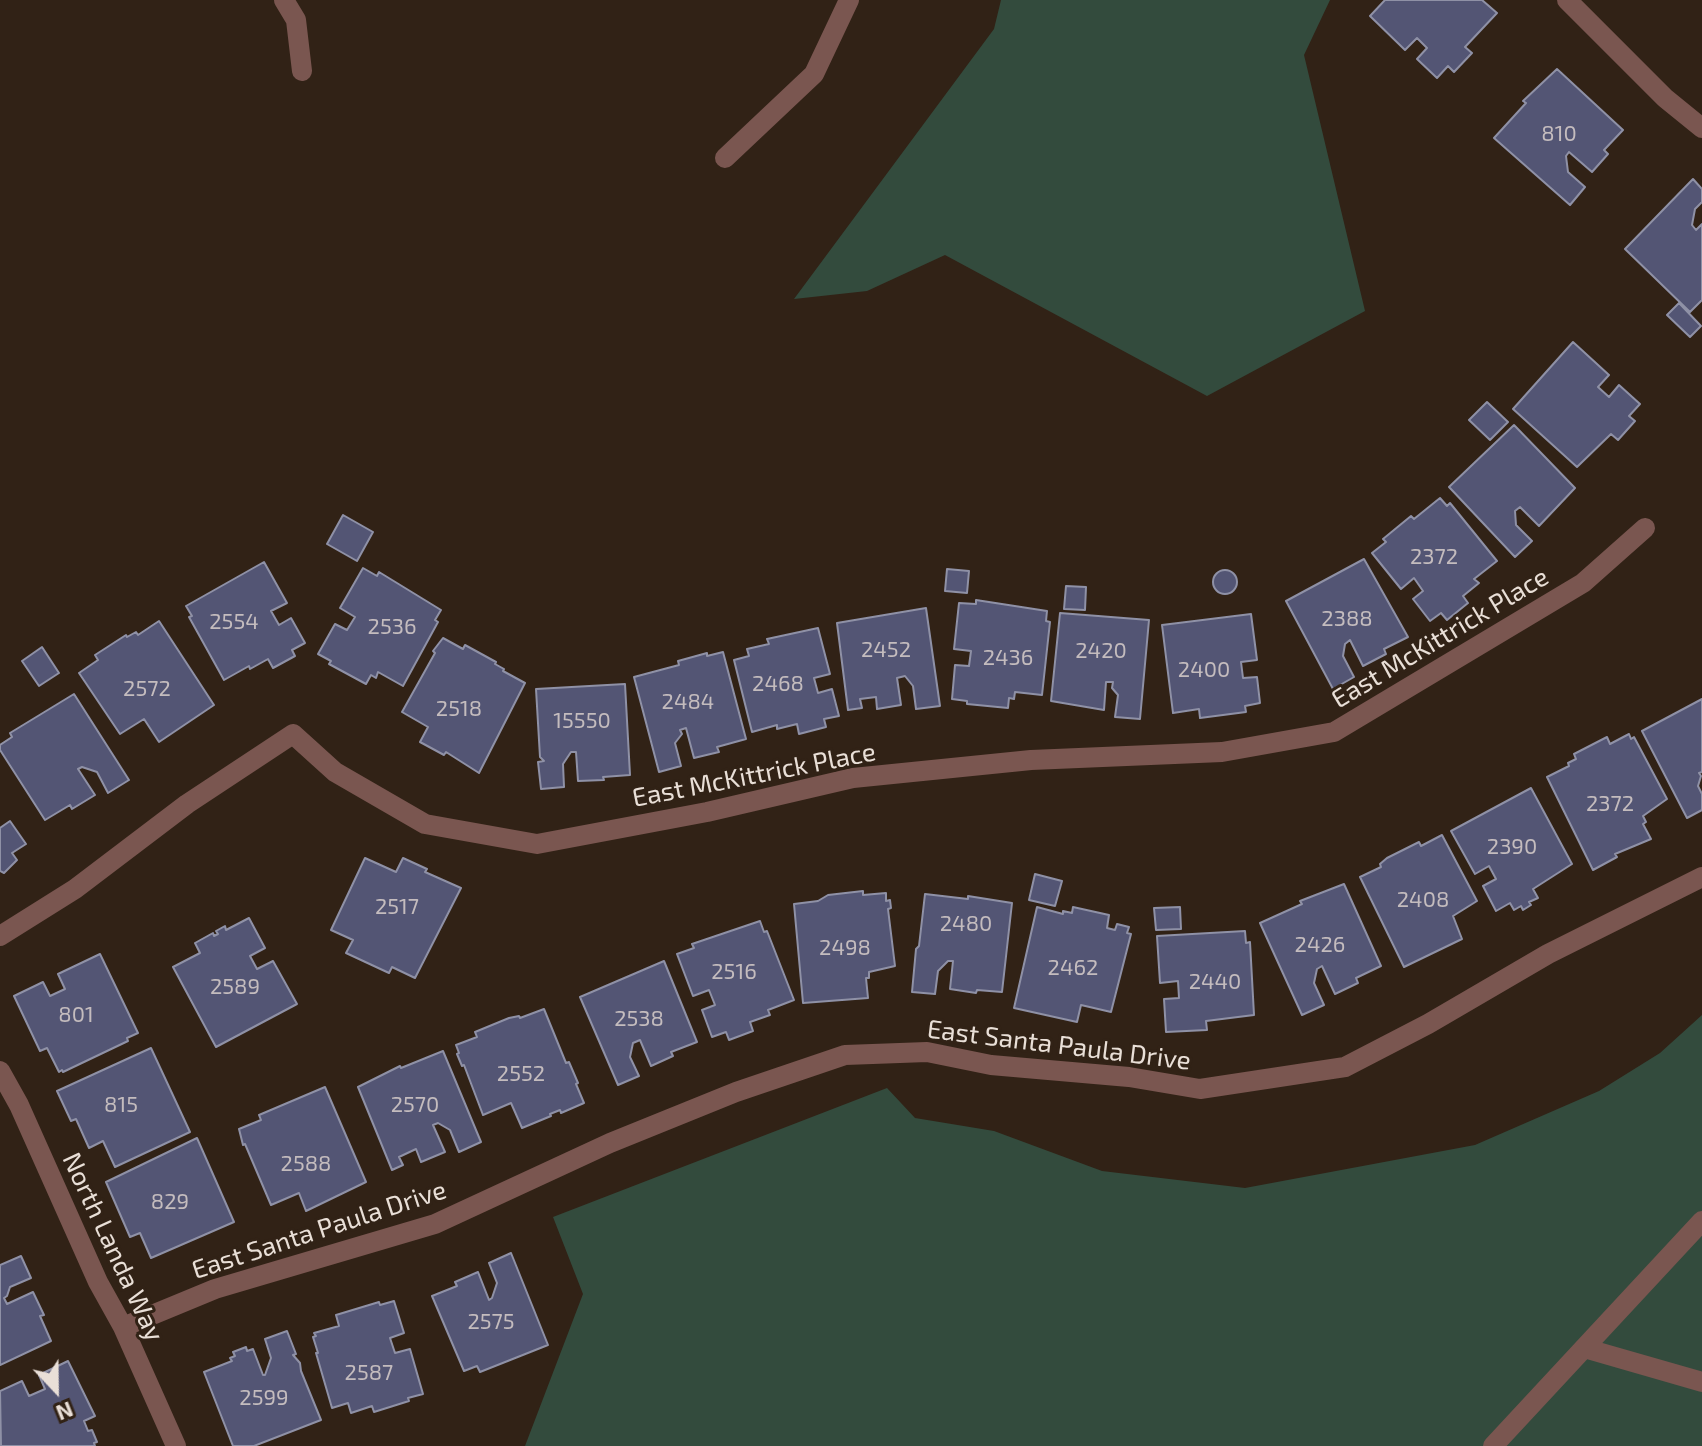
<!DOCTYPE html>
<style>
body{margin:0}
#map{position:relative;width:1702px;height:1446px;overflow:hidden;background:#312216;font-family:"Exo 2",sans-serif}
canvas{display:block}
.north{position:absolute;left:16px;top:1350px;width:80px;height:80px;-webkit-text-stroke:6px #312216;paint-order:stroke;rotate:158deg;font-size:22px;font-weight:700;line-height:32px;text-align:center;color:#e9dfd7}
.north::after{content:'';display:block;margin:auto;width:28px;height:36px;background:#e9dfd7;clip-path:polygon(50% 0,100% 100%,50% 72%,0 100%)}
</style>
<div id="map">
<canvas width="1702" height="1446"></canvas>
<div class="north">N</div>
</div>
<script>
const context = document.querySelector('canvas').getContext('2d');
context.lineJoin = 'round';
function fill(path, color) {
  context.fillStyle = color;
  context.fill(path, 'evenodd');
}
function trace(path, color, width, dash) {
  context.strokeStyle = color;
  context.lineWidth = width;
  context.lineCap = dash ? 'butt' : 'round';
  context.setLineDash(dash || []);
  context.stroke(path);
}
function write(font, color, halo, rows, align = 'center') {
  context.font = font + ' "Exo 2",sans-serif';
  context.lineWidth = 6;
  context.setLineDash([]);
  context.textBaseline = 'middle';
  context.strokeStyle = halo;
  context.fillStyle = color;
  for (const [text, x, y, turn = 0] of rows) {
    context.save();
    context.translate(x, y);
    context.rotate((+turn || 0) * Math.PI / 180);
    context.textAlign = isNaN(turn) ? turn : align;
    if (halo) context.strokeText(text, 0, 0);
    context.fillText(text, 0, 0);
    context.restore();
  }
}
fill(new Path2D(`
 M1001 0H1330L1304 55 1365 311 1207 396 945 255 867 291 794 299 994 29Z
 M1702 1015V1446H525L583 1294 553 1217 887 1088 915 1118 994 1131 1102 1171 1245 1188 1475 1145 1599 1091 1660 1053Z`), '#334b3d');
const building = new Path2D(`
 M1385 0H1482L1497 13 1465 47 1472 53 1454 72 1448 66 1437 78 1417 59 1427 48 1417 38 1405 50 1370 16Z
 M1557 69 1623 130 1604 150 1608 154 1592 172 1569 152 1566 156 1568 172 1585 187 1570 205 1494 138 1526 103 1523 101Z
 M1693 179 1702 189V202L1695 209 1692 225 1696 230 1702 224V300L1690 312 1625 249Z
 M1679 303 1701 326 1690 337 1667 315Z
 M1573 342 1609 375 1598 387 1609 397 1619 385 1640 404 1629 416 1635 421 1618 440 1611 434 1577 467 1513 409Z
 M1487 402 1508 422 1490 440 1469 420Z
 M1514 425 1575 488 1539 526 1520 507 1515 511 1516 525 1532 541 1515 557 1449 487Z
 M1440 498 1447 506 1450 503 1497 561 1474 579 1479 583 1463 596 1468 603 1447 620 1441 613 1430 621 1413 599 1423 591 1414 578 1401 589 1372 553 1386 542 1383 539 1411 516 1414 519Z
 M343 515 373 532 357 561 327 544Z
 M1364 559 1408 637 1384 649 1386 654 1363 666 1350 640 1345 644 1343 656 1354 677 1333 689 1286 601Z
 M264 562 287 603 271 611 279 625 291 618 305 643 292 650 295 656 273 668 268 659 250 669 249 666 224 680 189 617 192 616 186 606Z
 M363 568 377 576 379 572 441 610 435 620 438 622 403 686 378 672 376 678 371 675 366 684 329 664 331 661 318 654 335 624 347 630 355 617 340 608Z
 M947 569 969 571 967 593 945 591Z
 M1213 582a12 12 0 1 1 24 0a12 12 0 1 1-24 0Z
 M1066 586 1086 587 1085 610 1064 609Z
 M976 600 1047 611 1046 621 1050 622 1042 695 1015 692 1014 699 1009 698 1008 708 967 704V701L952 699 955 665 969 666 971 651 954 649 959 603 976 604Z
 M926 608 940 706 916 709 913 686 905 676 897 678 901 705 877 709 876 697 860 699 862 708 848 710 837 623Z
 M1060 613 1149 620 1140 719 1115 717 1118 695 1112 688 1113 682H1106L1104 710 1051 701Z
 M1251 614 1257 660 1241 662 1243 678 1257 677 1260 703 1245 706 1246 712 1200 718 1199 709 1173 713 1162 625Z
 M159 621 214 705 159 742 144 719 120 734 79 673 98 660 95 655 126 635 127 637 136 632 138 635Z
 M818 628 830 674 814 678 818 693 832 689 839 716 824 719 826 727 799 734 797 724 777 729V725L752 732 734 660 749 656 747 649 769 644 767 639Z
 M443 638 463 649 465 645 496 662 495 664 504 669 503 671 525 683 479 773 446 752 444 755 420 742 428 727 402 712 435 653 433 651Z
 M42 647 59 673 39 686 22 661Z
 M723 652 746 739 717 747 719 752 694 758 686 728 680 730 682 734 675 743 681 766 659 772 634 677 679 665 678 661 707 653V656Z
 M625 684 630 775 603 777 604 780 578 781 576 752H571L563 764 564 787 541 789 538 762 544 761 540 757 536 689Z
 M74 694 129 780 108 793 97 772 82 767 78 769 95 795 72 809 70 805 45 820 0 750V745L12 737 10 733Z
 M1702 699V772L1699 773 1701 776 1698 786 1702 794V810L1687 818 1642 731Z
 M1629 734 1631 739 1634 737 1667 799 1643 816 1646 822 1643 824 1651 839 1615 854 1617 857 1593 870 1547 777 1569 766 1568 763 1576 759 1574 754 1607 737 1610 744Z
 M1531 788 1572 864 1533 889 1538 898 1529 902 1531 905 1523 910 1521 906 1514 910 1510 903 1496 911 1483 886 1496 879 1489 866 1475 874 1451 831Z
 M10 821 26 844 12 853 17 860 4 873 0 871V828Z
 M1442 835 1477 901 1453 916 1462 939 1404 967 1360 877 1381 867 1380 864 1387 858 1419 842 1421 846Z
 M365 858 396 872 403 858 427 869 425 872 461 888 415 978 392 967 389 973 346 953 353 940 331 930Z
 M1035 874 1062 881 1055 906 1029 900Z
 M1344 884 1381 966 1356 978 1358 983 1335 994 1322 966 1317 969 1314 983 1324 1005 1302 1015 1260 923 1302 904 1300 901Z
 M863 891V895L886 893V901L890 900 891 908 888 909 895 966 869 972V978H866L868 998 803 1003 794 904 818 901 828 895Z
 M925 894 968 899V896L1012 903 1002 992 977 990 976 993 950 989 953 961H948L938 971 935 994 912 992 916 949 919 946Z
 M1037 907 1063 914V911L1072 913 1073 907 1109 915 1107 928 1115 930 1117 924 1129 927 1127 933 1131 934 1111 1012 1081 1005 1077 1022 1014 1008Z
 M1180 907 1181 929 1156 930 1154 908Z
 M249 918 265 948 250 956 257 969 273 961 297 1004 216 1047 173 967 200 953 195 943 213 933 214 936 218 934 216 931 225 926 226 930Z
 M760 921 764 932 767 931 794 1000 768 1010 770 1015 750 1022 753 1031 729 1040 726 1032 712 1037 702 1010 715 1005 709 990 693 996 677 954 694 948 692 944Z
 M1245 931 1246 943 1250 942 1254 1015 1206 1021 1207 1030 1166 1032 1164 999 1179 998 1178 981 1160 983 1157 936Z
 M100 954 138 1033 127 1038 128 1041 63 1072 62 1070 59 1072 47 1048 40 1051 14 996 43 982 50 996 65 989 58 974Z
 M664 961 697 1042 671 1052 673 1056 651 1066 640 1040 633 1043 630 1057 639 1076 618 1085 580 997Z
 M544 1009 566 1063 569 1062 578 1083 576 1084 584 1103 561 1113 560 1110 550 1114 551 1116 522 1128 511 1103 483 1115 464 1065 462 1066 457 1054 459 1053 456 1045 477 1037 475 1032 509 1018 519 1016 520 1018Z
 M151 1048 190 1132 115 1167 103 1141 89 1148 76 1119 71 1121 57 1091Z
 M443 1051 481 1142 459 1152 450 1130 438 1123 433 1125 445 1152 421 1162 416 1149 399 1157 403 1165 392 1170 358 1087 400 1066 401 1068Z
 M325 1087 366 1182 306 1211 299 1193 271 1205 245 1144 243 1145 239 1129 261 1120 259 1115Z
 M197 1138 234 1222 151 1258 140 1233 130 1237 106 1182Z
 M511 1253 548 1345 480 1372 477 1366 464 1371 432 1296 457 1286 455 1282 478 1272 489 1300 492 1298 497 1283 489 1263Z
 M21 1256 31 1278 10 1287 7 1296 4 1298 7 1304 33 1292 44 1315 40 1316 51 1341 0 1365V1265Z
 M394 1301 404 1333 390 1338 395 1353 410 1349 423 1394 408 1398 409 1401 374 1412 372 1406 351 1413 348 1403 332 1408 316 1353H318L313 1337 316 1336 314 1333 339 1326 336 1315 379 1302 380 1305Z
 M287 1331 296 1354 293 1355 300 1363 301 1371 321 1420 254 1446H233L204 1372 232 1361 230 1358 235 1356 233 1352 246 1347 247 1351 253 1349 263 1375H265L271 1358 265 1339Z
 M68 1361 95 1416 84 1421 88 1431 92 1430 97 1442 94 1443 95 1446H1L0 1391 22 1381 29 1396 45 1389 39 1375Z`);
fill(building, '#535574');
trace(building, '#8f91a6', 2);
trace(new Path2D(`
 M284 0 296 20 302 71
 M1567 0 1665 98 1702 128
 M725 158 814 74 849 0
 M0 936 75 889 187 804 293 734 335 772 425 824 537 844 707 812 853 778 1031 760 1222 752 1334 732 1583 583 1645 528
 M0 1071 19 1105 98 1282 123 1327 176 1446
 M123 1327 215 1289 435 1224 610 1143 736 1092 845 1055 927 1052 991 1065 1129 1077 1200 1089 1345 1067 1428 1024 1548 954 1702 877
 M1584 1348 1702 1382
 M1493 1446 1702 1221`), '#7a5650', 20);
write('22px', '#c4bcbe', null, [
 ["810",1559,134],
 ["2372",1434,557],
 ["2388",1347,619],
 ["2554",234,622],
 ["2536",392,627],
 ["2452",886,650],
 ["2420",1101,651],
 ["2436",1008,658],
 ["2400",1204,670],
 ["2468",778,684],
 ["2572",147,689],
 ["2484",688,702],
 ["2518",459,709],
 ["15550",582,721],
 ["2372",1610,804],
 ["2390",1512,847],
 ["2408",1423,900],
 ["2517",397,907],
 ["2480",966,924],
 ["2426",1320,945],
 ["2498",845,948],
 ["2462",1073,968],
 ["2516",734,972],
 ["2440",1215,982],
 ["2589",235,987],
 ["801",76,1015],
 ["2538",639,1019],
 ["2552",521,1074],
 ["815",121,1105],
 ["2570",415,1105],
 ["2588",306,1164],
 ["829",170,1202],
 ["2575",491,1322],
 ["2587",369,1373],
 ["2599",264,1398]
]);
write('26px', '#e9dfd7', '#312216', [
 ["East McKittrick Place",1440,638,-31],
 ["East McKittrick Place",754,775,-11],
 ["East Santa Paula Drive",1059,1045,7],
 ["East Santa Paula Drive",319,1230,-18],
 ["North Landa Way",113,1247,65]
]);
</script>
